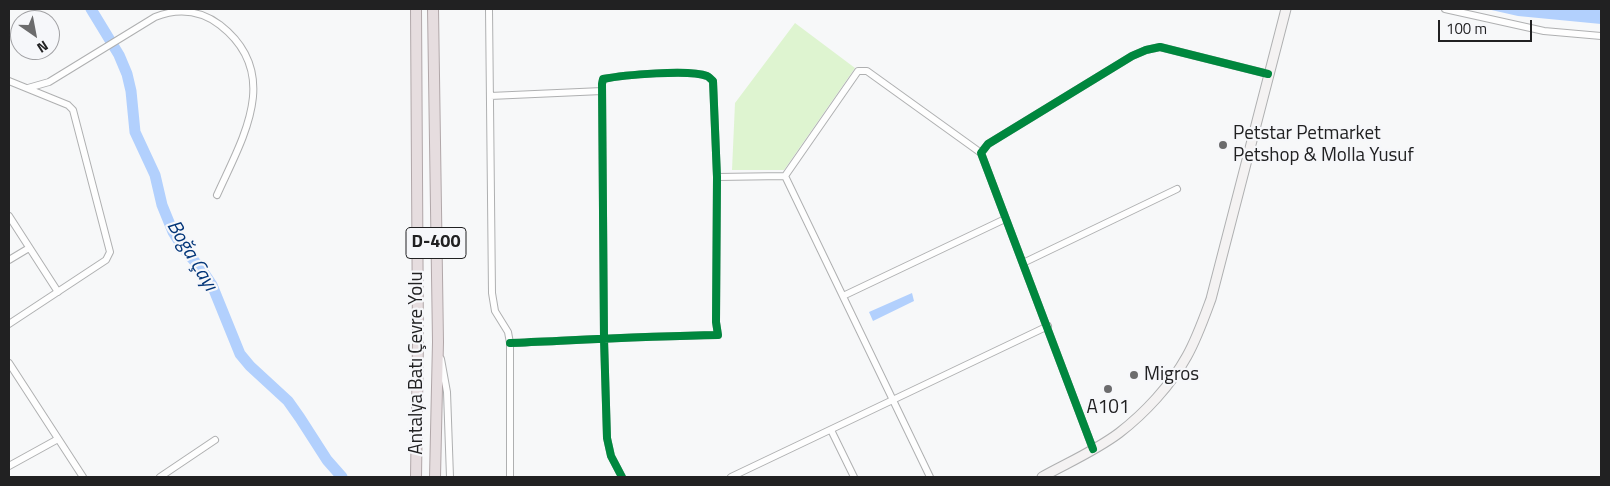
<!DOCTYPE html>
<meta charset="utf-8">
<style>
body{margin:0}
#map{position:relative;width:1610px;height:486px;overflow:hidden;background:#f7f8f9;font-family:"Titillium Web",sans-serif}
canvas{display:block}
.frame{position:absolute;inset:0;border:10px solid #212122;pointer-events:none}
.north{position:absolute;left:10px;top:10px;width:50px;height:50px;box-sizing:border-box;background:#f6f7fa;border:1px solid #a1a1a4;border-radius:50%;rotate:147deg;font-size:14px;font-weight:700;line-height:20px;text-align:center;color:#212122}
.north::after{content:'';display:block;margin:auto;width:18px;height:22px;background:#6c6c6d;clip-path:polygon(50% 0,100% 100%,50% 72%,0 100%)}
.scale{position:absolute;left:1438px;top:20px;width:94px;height:22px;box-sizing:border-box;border:2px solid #212122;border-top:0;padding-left:6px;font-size:15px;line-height:18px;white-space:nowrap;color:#212122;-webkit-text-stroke:4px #f6f7fa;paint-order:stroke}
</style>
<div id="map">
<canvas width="1610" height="486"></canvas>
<div class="frame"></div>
<div class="north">N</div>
<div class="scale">100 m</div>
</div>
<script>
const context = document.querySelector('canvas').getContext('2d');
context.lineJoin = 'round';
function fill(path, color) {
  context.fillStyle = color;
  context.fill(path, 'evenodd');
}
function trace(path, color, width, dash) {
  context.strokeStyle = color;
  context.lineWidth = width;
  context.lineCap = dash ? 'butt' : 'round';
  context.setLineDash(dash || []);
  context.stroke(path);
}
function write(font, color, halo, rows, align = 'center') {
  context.font = font + ' "Titillium Web",sans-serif';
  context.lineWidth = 4.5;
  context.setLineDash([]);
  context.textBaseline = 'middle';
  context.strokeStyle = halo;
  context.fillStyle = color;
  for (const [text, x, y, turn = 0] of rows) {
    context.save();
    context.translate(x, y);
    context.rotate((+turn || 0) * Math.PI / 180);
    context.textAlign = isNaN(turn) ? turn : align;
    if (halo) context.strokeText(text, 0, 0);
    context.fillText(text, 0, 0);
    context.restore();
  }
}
fill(new Path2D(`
 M795 23 855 68 784 170H732L735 103Z`), '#def4d0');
fill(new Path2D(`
 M1487 9H1601V24L1518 16Z
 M912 293 914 301 873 321 869 312Z`), '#b2d0fd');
trace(new Path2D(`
 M91 9 119 55 127 74 131 91 135 132 155 175 162 205 173 232 184 249 202 270 212 285 240 354 250 366 288 401 300 418 327 460 342 477`), '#b2d0fd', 11);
const minor = new Path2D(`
 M489 9 492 293 495 311 508 332 510 343V477
 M1445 9 1544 31 1601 36
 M9 81 68 105 73 110 110 252 106 260 9 324
 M28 88 49 82 155 17C178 8 200 10 220 25 283 74 242 139 217 195
 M490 96 602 91
 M785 176 858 71H867L981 153
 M717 177 785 176 930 477
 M9 216 58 292
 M9 260 29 248
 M1023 263 1177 189
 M843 296 1005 219
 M510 343C579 340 649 336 718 335L716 322 717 177 713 81C712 80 709 77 707 76 690 69 623 75 603 79L602 84 604 339 607 438 611 456 622 477
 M441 359 447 392 450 477
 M9 363 83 477
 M831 430 854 477
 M1093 449 981 153 988 144 1132 56 1146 50 1160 47 1268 74
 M9 466 58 439
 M160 477 215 440
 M731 477 1048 326`);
const secondary = new Path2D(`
 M1042 477C1067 463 1095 451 1119 433 1145 413 1171 385 1187 356 1197 338 1204 318 1211 299L1286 9`);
const trunk = new Path2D(`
 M416 9 418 340 416 477
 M433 9 438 342 435 477`);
trace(minor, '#afb0b1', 8);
trace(secondary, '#afb0b1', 11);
trace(trunk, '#b1a7a9', 12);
trace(minor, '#fefefe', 6);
trace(secondary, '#f4f2f2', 9);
trace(trunk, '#e6dddf', 10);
trace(new Path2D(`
 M510 343C579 340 649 336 718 335L716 322 717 177 713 81C712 80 709 77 707 76 690 69 623 75 603 79L602 84 604 339 607 438 611 456 622 477
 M1093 449 981 153 988 144 1132 56 1146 50 1160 47 1268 74`), '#00873e', 8);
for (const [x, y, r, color] of [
 [1223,145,5,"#6c6c6d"],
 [1134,375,5,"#6c6c6d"],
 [1108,389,5,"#6c6c6d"]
]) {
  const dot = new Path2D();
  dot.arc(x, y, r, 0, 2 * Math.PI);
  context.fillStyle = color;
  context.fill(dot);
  trace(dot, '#f6f7fa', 2);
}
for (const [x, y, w] of [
 [436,243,60]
]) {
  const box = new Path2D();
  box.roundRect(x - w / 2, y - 15.5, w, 31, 4);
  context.fillStyle = '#f6f7fa';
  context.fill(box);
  trace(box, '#212122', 1);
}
write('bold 18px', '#212122', null, [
 ["D-400",436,243]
]);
write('19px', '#212122', '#f6f7fa', [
 ["Petstar Petmarket",1233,134],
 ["Petshop & Molla Yusuf",1233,156],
 ["Migros",1144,375],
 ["A101",1108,408,"center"]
], 'left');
write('19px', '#212122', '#f6f7fa', [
 ["Antalya Batı Çevre Yolu",417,363,-90]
]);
write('italic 20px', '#023578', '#f6f7fa', [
 ["Boğa Çayı",191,256,59]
]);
</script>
